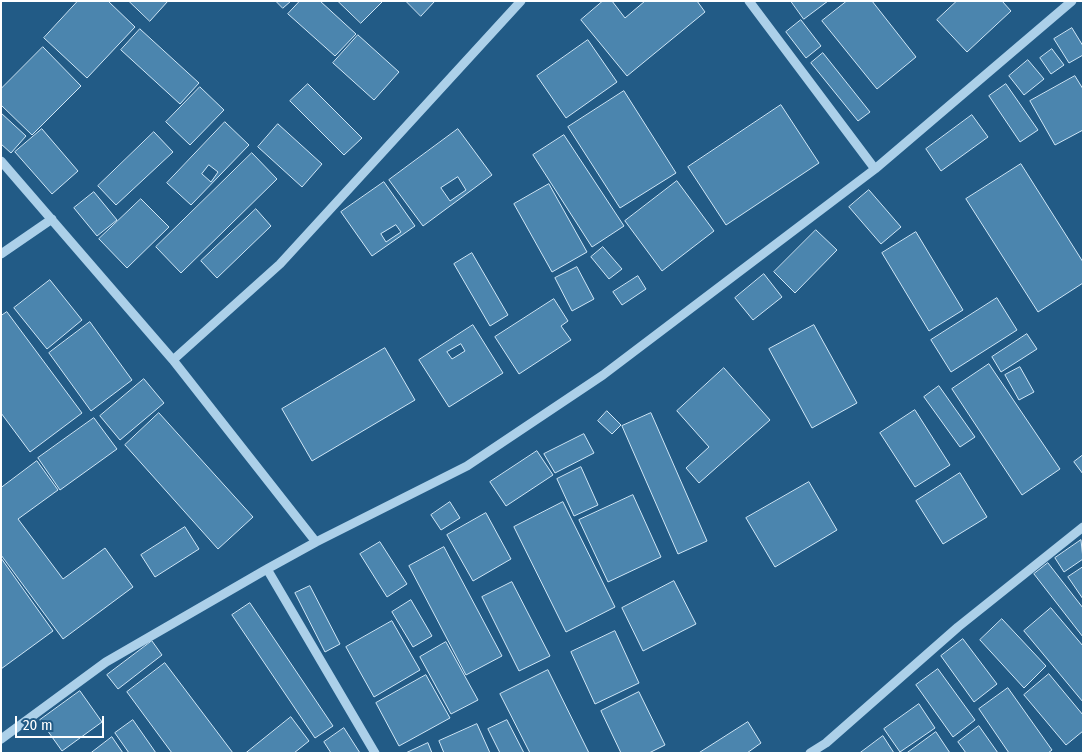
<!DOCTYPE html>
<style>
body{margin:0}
#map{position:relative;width:1084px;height:754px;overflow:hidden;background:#225b86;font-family:"Fira Sans Condensed",sans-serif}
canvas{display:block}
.frame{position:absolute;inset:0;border:2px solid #fff;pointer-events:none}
.scale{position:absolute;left:15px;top:716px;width:89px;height:22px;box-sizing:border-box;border:2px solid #fff;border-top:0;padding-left:6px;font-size:15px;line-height:18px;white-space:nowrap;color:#fff;-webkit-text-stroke:4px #225b86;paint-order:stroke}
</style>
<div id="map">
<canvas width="1084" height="754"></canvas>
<div class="frame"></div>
<div class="scale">20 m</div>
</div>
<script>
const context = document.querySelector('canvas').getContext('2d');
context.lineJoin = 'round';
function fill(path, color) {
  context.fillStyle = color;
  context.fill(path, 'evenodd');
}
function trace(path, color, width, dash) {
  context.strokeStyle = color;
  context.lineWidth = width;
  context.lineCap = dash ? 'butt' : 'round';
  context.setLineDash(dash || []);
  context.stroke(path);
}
const building = new Path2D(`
 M78 1H108L135 27 87 78 44 38Z
 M129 1H168L150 21Z
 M276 1H291L283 8Z
 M300 1H320L356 34 335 56 288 14Z
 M338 1H383L361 23Z
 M406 1H435L421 16Z
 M603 1H612L625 18 645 1H697L705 12 627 76 581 20Z
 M791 1H828L804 19Z
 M847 1H872L916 57 877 89 822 21Z
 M957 1H1002L1011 11 967 52 937 20Z
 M801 20 821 46 806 58 786 32Z
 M1072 28 1083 46V55L1069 63 1054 39Z
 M140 29 199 83 180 104 121 50Z
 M358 35 399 72 374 100 333 63Z
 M588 40 617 82 566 118 537 76Z
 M43 47 81 86 32 135 1 105V89Z
 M1052 49 1064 65 1051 74 1040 58Z
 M823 53 870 112 858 121 811 63Z
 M1028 60 1044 79 1024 95 1009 76Z
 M1075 76 1083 89V130L1055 145 1030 101Z
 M308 84 362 138 344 155 290 101Z
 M1006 84 1038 130 1020 142 989 96Z
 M200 87 224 110 190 145 166 122Z
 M624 91 676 173 620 208 568 127Z
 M781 105 819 163 726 225 688 167Z
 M1 113 26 136 11 153 1 144Z
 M972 115 988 137 941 171 926 149Z
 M225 122 249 145 191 205 167 183ZM209 165 218 172 211 182 202 174Z
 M278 124 322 164 302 187 258 147Z
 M42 129 78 171 52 194 15 152Z
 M458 129 492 175 423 226 389 180ZM458 177 466 190 450 201 441 188Z
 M154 132 173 152 116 205 98 186Z
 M564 135 624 226 592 247 533 155Z
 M252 153 277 179 181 273 156 247Z
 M1021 164 1083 262V283L1038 312 966 199Z
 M677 181 714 231 662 271 625 221Z
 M384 182 415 226 372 256 341 212ZM396 225 401 232 386 242 381 234Z
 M549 184 587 252 552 272 514 204Z
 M869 190 901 227 881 244 849 207Z
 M94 192 117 220 97 236 74 208Z
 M141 199 169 227 127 268 99 239Z
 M256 209 271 226 217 278 201 261Z
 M816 230 837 250 795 293 774 272Z
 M916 232 963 310 929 331 882 253Z
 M603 247 622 269 609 279 591 257Z
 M472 253 508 315 490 326 454 264Z
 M577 267 594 299 572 311 555 278Z
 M764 274 782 297 753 320 735 298Z
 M638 276 646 289 622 305 613 292Z
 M50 280 82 320 47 349 14 308Z
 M997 298 1017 330 951 372 931 340Z
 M554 299 568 321 561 326 571 340 519 374 495 337Z
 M7 312 82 413 30 452 1 413V316Z
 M90 322 132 380 91 411 49 353Z
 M473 325 503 373 449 407 419 360ZM461 344 465 351 452 359 447 352Z
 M814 325 857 403 812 428 769 349Z
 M1027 334 1037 349 1001 372 992 357Z
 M385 348 415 400 312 461 282 409Z
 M989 364 1060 469 1022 495 952 389Z
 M1020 367 1034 392 1019 400 1005 375Z
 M724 368 770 420 699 483 686 468 709 447 677 411Z
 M144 379 164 403 120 440 100 416Z
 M939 386 975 437 960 447 924 397Z
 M915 410 950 465 915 487 880 433Z
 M607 411 621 425 612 434 598 421Z
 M159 413 253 517 218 549 125 445Z
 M651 413 707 541 678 554 622 426Z
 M94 418 117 449 60 490 38 458Z
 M584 434 594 453 555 473 544 454Z
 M537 451 553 475 506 506 490 482Z
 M1083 455V474L1074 462Z
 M37 461 58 490 18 519 63 579 105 548 133 587 63 639 1 555V488Z
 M581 467 598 505 574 516 557 479Z
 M960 473 987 517 943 544 916 501Z
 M809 482 837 530 775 567 746 518Z
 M633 495 661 557 608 582 579 520Z
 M450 502 460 518 441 530 431 515Z
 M563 502 615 607 566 632 514 527Z
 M486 513 511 559 473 581 447 535Z
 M185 527 199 549 155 577 141 555Z
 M1081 540 1083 559 1064 572 1055 558Z
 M380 542 407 584 387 597 360 554Z
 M444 547 502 656 466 675 409 566Z
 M1 558 53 631 1 669Z
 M1048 563 1083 608V637L1034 574Z
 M1083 567V599L1068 577Z
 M674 581 696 624 643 651 622 608Z
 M512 582 550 656 519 671 482 597Z
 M310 586 340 644 325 652 295 593Z
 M411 600 432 636 413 647 392 612Z
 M250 603 333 726 315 738 232 615Z
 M1051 608 1083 646V702L1024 631Z
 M1002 619 1046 666 1024 688 980 640Z
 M392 621 420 670 374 697 346 647Z
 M615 631 639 683 595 704 571 652Z
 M963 639 997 684 974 702 941 656Z
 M152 641 162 655 118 689 107 675Z
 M446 642 478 700 451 714 420 657Z
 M165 663 233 753H172L127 692Z
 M938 669 975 720 953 737 916 685Z
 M548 670 589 753H530L500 694Z
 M1049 674 1083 715V731L1066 745 1024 695Z
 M426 675 450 718 399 746 376 703Z
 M1008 688 1052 750 1048 753H1009L979 709Z
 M80 691 102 722 62 751 40 720Z
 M639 692 665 745 649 753H621L601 711Z
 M919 704 935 728 900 752 884 729Z
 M291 717 309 741 294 753H246Z
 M133 720 156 753H129L115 733Z
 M507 720 524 753H500L488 729Z
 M748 722 761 743 747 753H699Z
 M477 724 490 753H444L439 741Z
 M979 726 998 753H966L958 742Z
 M344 728 360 753H331L324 742Z
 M936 732 950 753H907Z
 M883 736 894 753H860Z
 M112 737 123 753H91Z
 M428 743 432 753H406Z`);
fill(building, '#4b85ae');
trace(building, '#d0e7f7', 1);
trace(new Path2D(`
 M749 1 875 169
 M1 161 173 360 316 542
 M1 254 52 219
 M173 360 280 264 521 1
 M267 569 375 753
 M1 739 106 662 267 569 316 542 467 466 603 375 875 169 1072 1
 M810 753 826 743 958 627 1083 527`), '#acd0e9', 9);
</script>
